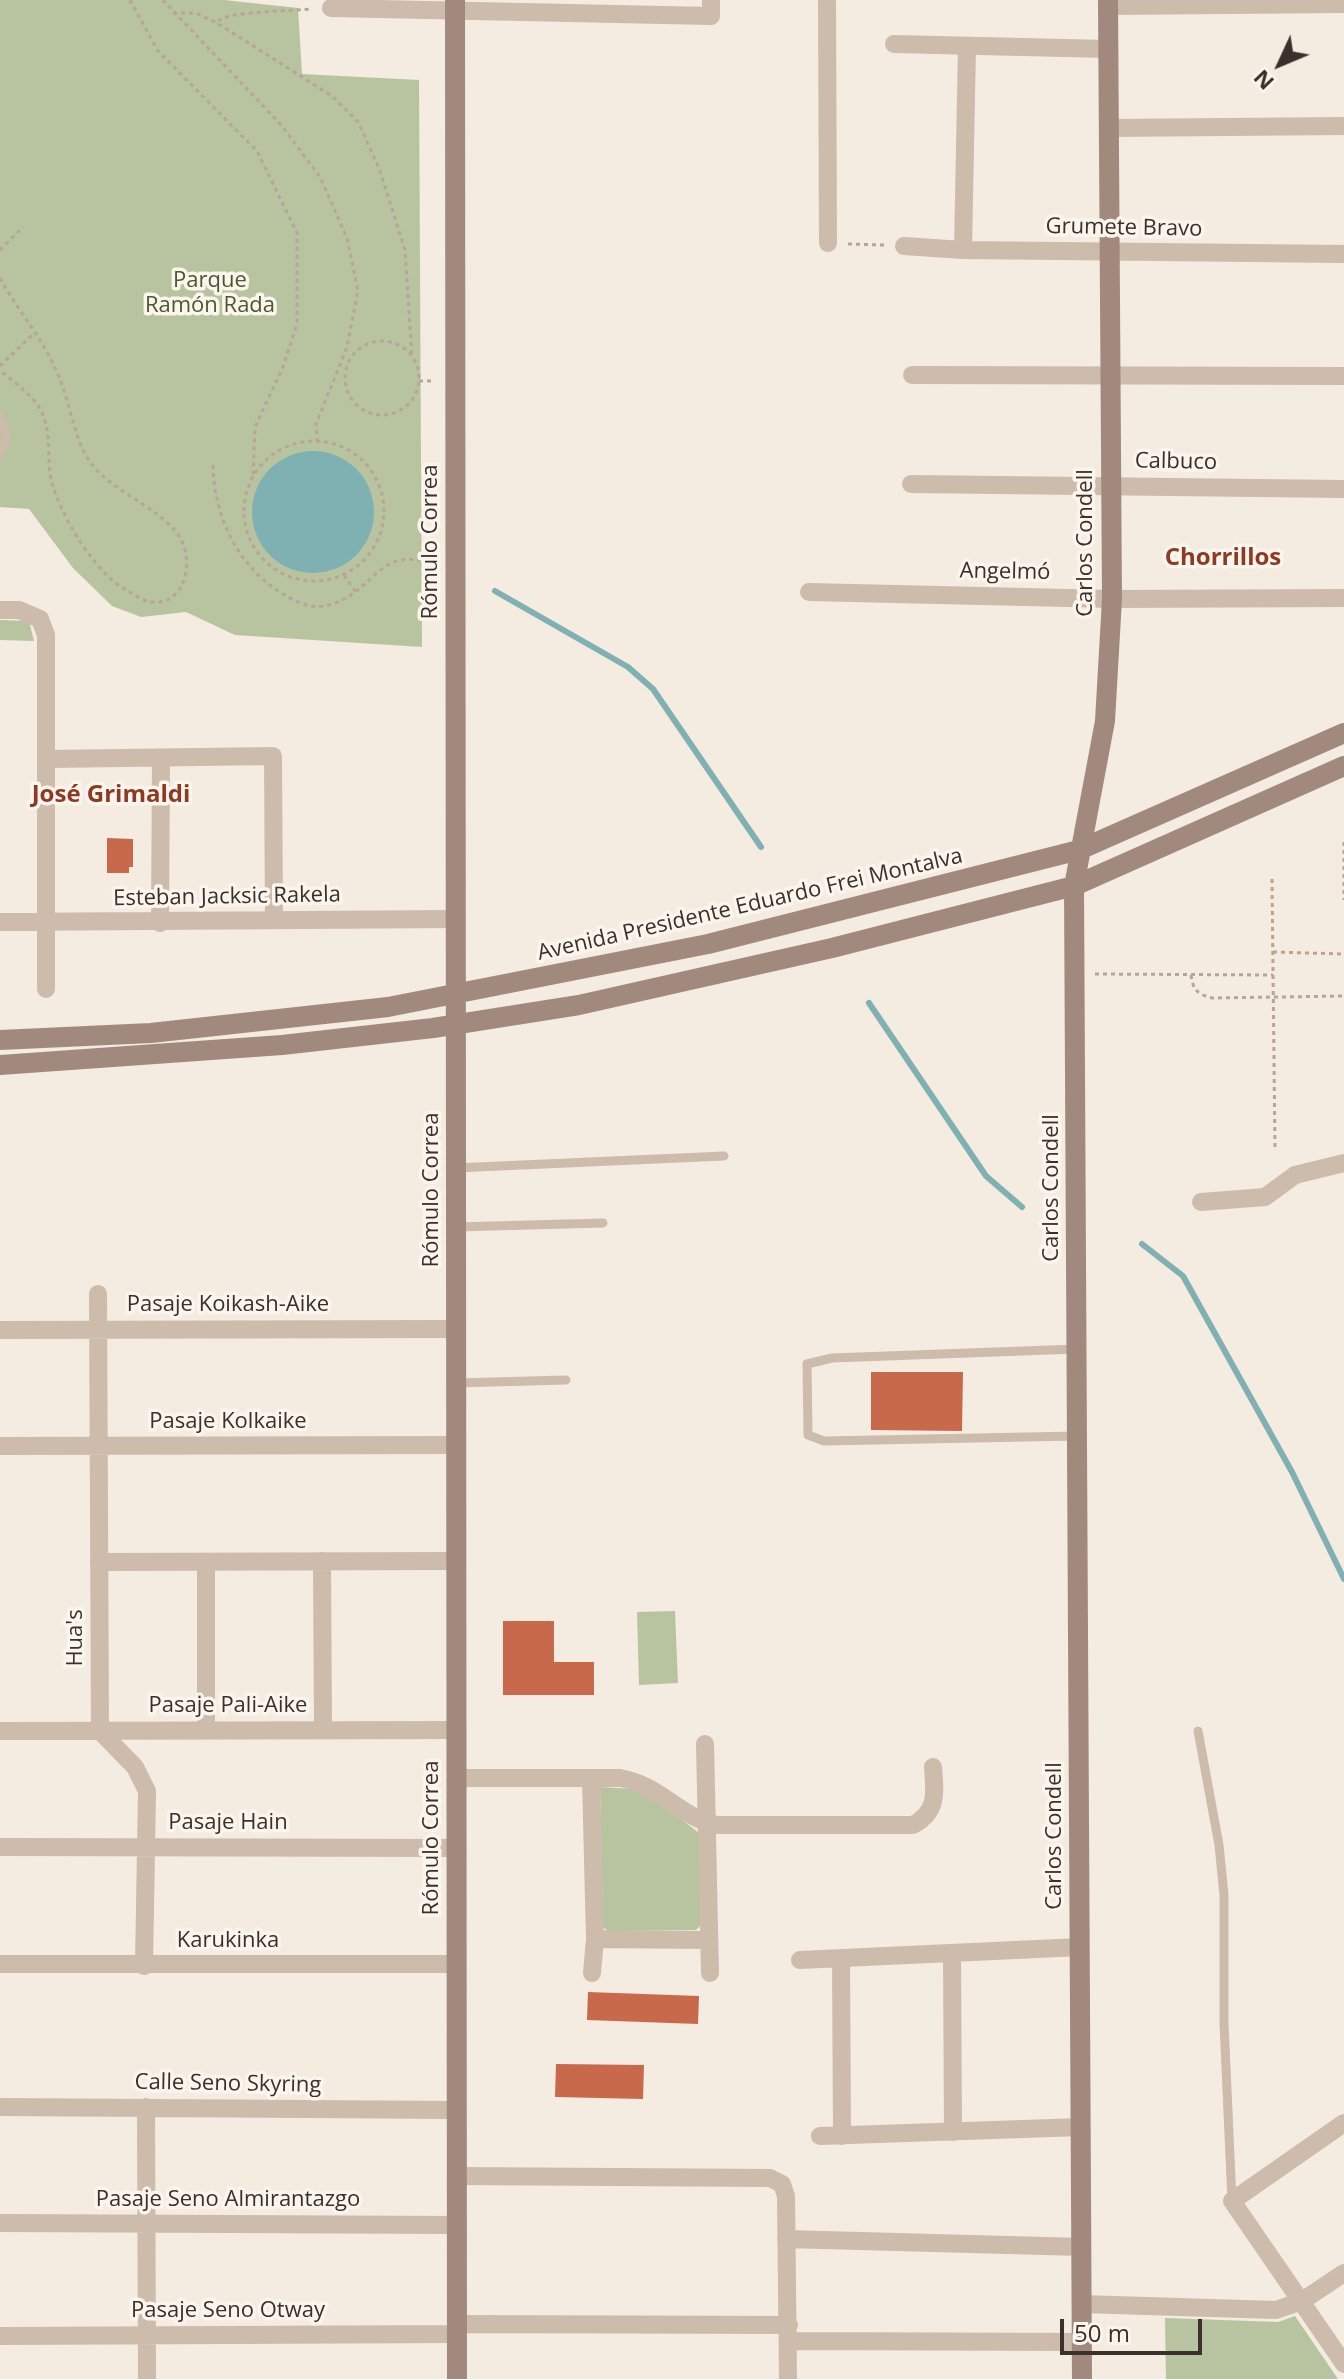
<!DOCTYPE html>
<meta charset="utf-8">
<style>
body{margin:0}
#map{position:relative;width:1344px;height:2379px;overflow:hidden;background:#f4ebe1;font-family:"Open Sans",sans-serif}
canvas{display:block}
.north{position:absolute;left:1240px;top:24px;width:80px;height:80px;-webkit-text-stroke:6px #fbf5ee;paint-order:stroke;rotate:226deg;font-size:22px;font-weight:700;line-height:32px;text-align:center;color:#3b302b}
.north::after{content:'';display:block;margin:auto;width:28px;height:36px;background:#3b302b;clip-path:polygon(50% 0,100% 100%,50% 72%,0 100%)}
.scale{position:absolute;left:1060px;top:2319px;width:142px;height:36px;box-sizing:border-box;border:4px solid #3b302b;border-top:0;padding-left:10px;font-size:24px;line-height:28px;white-space:nowrap;color:#3b302b;-webkit-text-stroke:6px #fbf5ee;paint-order:stroke}
</style>
<div id="map">
<canvas width="1344" height="2379"></canvas>
<div class="north">N</div>
<div class="scale">50 m</div>
</div>
<script>
const context = document.querySelector('canvas').getContext('2d');
context.lineJoin = 'round';
function fill(path, color) {
  context.fillStyle = color;
  context.fill(path, 'evenodd');
}
function trace(path, color, width, dash) {
  context.strokeStyle = color;
  context.lineWidth = width;
  context.lineCap = dash ? 'butt' : 'round';
  context.setLineDash(dash || []);
  context.stroke(path);
}
function write(font, color, halo, rows, align = 'center') {
  context.font = font + ' "Open Sans",sans-serif';
  context.lineWidth = 7;
  context.setLineDash([]);
  context.textBaseline = 'middle';
  context.strokeStyle = halo;
  context.fillStyle = color;
  for (const [text, x, y, turn = 0] of rows) {
    context.save();
    context.translate(x, y);
    context.rotate((+turn || 0) * Math.PI / 180);
    context.textAlign = isNaN(turn) ? turn : align;
    if (halo) context.strokeText(text, 0, 0);
    context.fillText(text, 0, 0);
    context.restore();
  }
}
fill(new Path2D(`
 M0 0H224L298 8 302 74 419 80 422 647 235 635 186 612 141 617 112 606 73 568 29 509 0 507Z
 M0 620 29 621 34 641 0 640Z
 M675 1611 678 1683 639 1685 637 1612Z
 M600 1787 633 1789 660 1803 699 1833 701 1925 696 1930 608 1931 603 1927Z
 M1295 2316 1338 2379H1166L1165 2318 1278 2322Z`), '#b8c4a0');
fill(new Path2D(`
 M252 512a61 61 0 1 1 122 0a61 61 0 1 1-122 0Z`), '#7fb0b2');
trace(new Path2D(`
 M495 591 628 667 653 689 761 847
 M869 1003 986 1176 1022 1207
 M1142 1244 1183 1276 1292 1472 1344 1579`), '#7fb0b2', 6);
fill(new Path2D(`
 M107 838 133 839V867H129V873H107Z
 M871 1372H963L962 1431 871 1430Z
 M503 1621H554V1662H594V1695H503Z
 M588 1992 699 1996 698 2024 587 2020Z
 M556 2064 644 2065 643 2099 555 2097Z`), '#c8694b');
trace(new Path2D(`
 M130 0 158 51 257 151 297 233V324L283 367 255 427 253 477
 M163 0 282 126 320 177 347 238 358 291 347 347 316 424 317 441
 M173 13H196L217 23 332 96 358 122 379 168 405 250 412 358
 M218 21C229 11 292 11 312 9
 M848 244 884 245
 M0 250 23 227
 M0 278C16 308 40 335 54 366 68 393 71 425 84 452 103 490 155 502 179 536 195 560 186 607 150 602 143 601 135 595 128 591 96 575 59 514 51 479 46 455 53 430 39 407 31 394 12 381 0 370
 M345 378a37 37 0 1 1 74 0a37 37 0 1 1-74 0Z
 M0 366 33 334
 M419 381H435
 M244 511a70 70 0 1 1 140 0a70 70 0 1 1-140 0Z
 M213 465C214 517 238 567 283 594 296 602 313 610 329 605 378 591 376 543 437 565
 M344 575 355 591
 M1344 842V900
 M1272 879 1275 1150
 M1273 952 1344 954
 M1095 974 1273 975
 M1191 975C1193 990 1197 994 1212 998L1344 996`), '#b9a596', 3, [4, 4]);
trace(new Path2D(`
 M0 416 6 437 0 453
 M455 1168 724 1156
 M456 1227 603 1223
 M1077 1349 832 1358 807 1364 808 1435 824 1441 1077 1436
 M456 1383 566 1380
 M1198 1731 1219 1845 1224 1895V2023L1232 2201`), '#cdbbac', 9);
trace(new Path2D(`
 M827 0 828 243
 M1108 6 1344 4
 M331 8 711 16V0
 M894 44 1108 49
 M1109 128 1344 126
 M904 246 963 250 1344 254
 M963 250 967 46
 M912 375 1344 376
 M911 484 1344 489
 M809 592 1112 599 1344 598
 M0 610H19L40 619 46 635V989
 M48 759 273 756 274 920
 M0 922 455 919
 M160 923 161 758
 M1201 1202 1265 1197 1295 1175 1344 1163
 M98 1294 100 1731 135 1767 147 1791 144 1966
 M0 1330 456 1329
 M0 1446 456 1445
 M322 1561 323 1730
 M99 1562 456 1561
 M206 1562V1730
 M0 1731 456 1730
 M705 1744 710 1973
 M456 1778H620C661 1785 679 1818 718 1825H913C938 1811 935 1794 933 1767
 M591 1779 595 1939 592 1973
 M0 1847 456 1848
 M595 1939 709 1940
 M952 1953 953 2132
 M841 1958 842 2136
 M800 1960 1080 1947
 M0 1964H456
 M0 2107 456 2110
 M146 2107 147 2379
 M1344 2123 1232 2201 1344 2364
 M820 2136 1081 2127
 M456 2176 770 2178 782 2184 786 2196 788 2379
 M0 2223 456 2225
 M786 2239 1082 2247
 M1082 2304 1276 2310 1302 2301 1344 2273
 M456 2324 789 2325
 M0 2336 456 2334
 M789 2341 1082 2342`), '#cdbbac', 18);
trace(new Path2D(`
 M455 0 457 2379
 M0 1040 151 1033 388 1007 708 944 1079 850 1344 733
 M0 1065 282 1045 433 1028 579 1005 832 948 1074 886 1344 766
 M1082 2379 1074 886 1105 721 1112 599 1108 0`), '#a18a7d', 20);
write('22px', '#3b302b', '#fbf5ee', [
 ["Grumete Bravo",1124,228,1],
 ["Calbuco",1176,462,1],
 ["Rómulo Correa",431,542,-90],
 ["Carlos Condell",1086,543,-90],
 ["Angelmó",1005,572,1],
 ["Esteban Jacksic Rakela",227,897,-1],
 ["Avenida Presidente Eduardo Frei Montalva",750,905,-13],
 ["Carlos Condell",1052,1188,-90],
 ["Rómulo Correa",432,1190,-90],
 ["Pasaje Koikash-Aike",228,1305],
 ["Pasaje Kolkaike",228,1422],
 ["Hua's",76,1638,-90],
 ["Pasaje Pali-Aike",228,1706],
 ["Pasaje Hain",228,1823],
 ["Carlos Condell",1055,1836,-90],
 ["Rómulo Correa",432,1838,-90],
 ["Karukinka",228,1941],
 ["Calle Seno Skyring",228,2084,1],
 ["Pasaje Seno Almirantazgo",228,2200],
 ["Pasaje Seno Otway",228,2311]
]);
write('22px', '#4a5a2e', '#fbf5ee', [
 ["Parque",210,281],
 ["Ramón Rada",210,306]
]);
write('bold 24px', '#8c3b22', '#fbf5ee', [
 ["Chorrillos",1223,558],
 ["José Grimaldi",111,795]
]);
</script>
